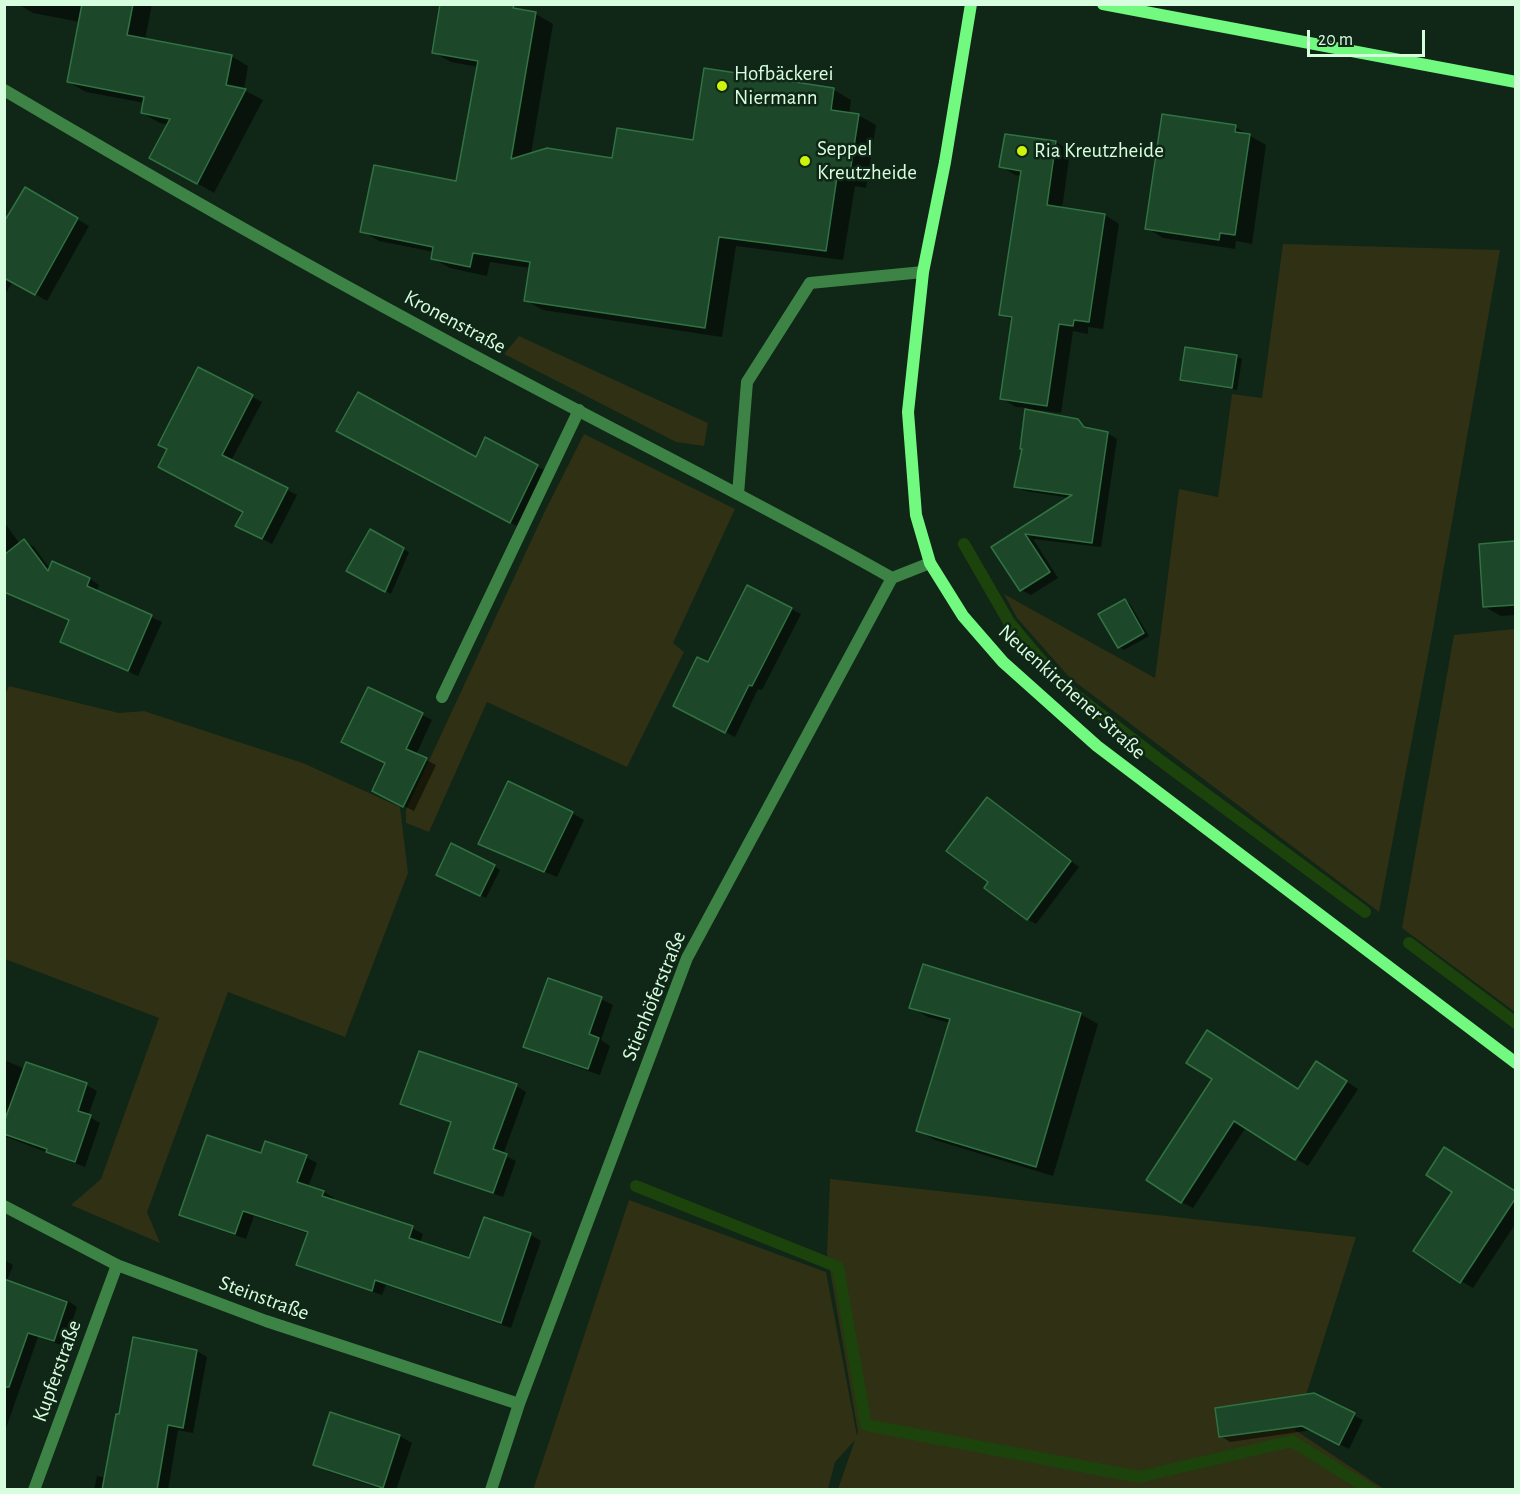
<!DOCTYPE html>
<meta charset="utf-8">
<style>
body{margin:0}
#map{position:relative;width:1520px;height:1494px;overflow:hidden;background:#102616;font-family:"Alegreya Sans",sans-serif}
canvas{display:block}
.frame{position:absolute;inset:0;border:6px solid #d7fddf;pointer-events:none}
.scale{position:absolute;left:1307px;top:30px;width:118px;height:27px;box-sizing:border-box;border:3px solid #d7fddf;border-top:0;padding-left:8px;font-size:18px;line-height:21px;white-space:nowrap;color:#d7fddf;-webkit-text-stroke:4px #102616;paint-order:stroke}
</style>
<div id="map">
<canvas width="1520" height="1494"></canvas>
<div class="frame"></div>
<div class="scale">20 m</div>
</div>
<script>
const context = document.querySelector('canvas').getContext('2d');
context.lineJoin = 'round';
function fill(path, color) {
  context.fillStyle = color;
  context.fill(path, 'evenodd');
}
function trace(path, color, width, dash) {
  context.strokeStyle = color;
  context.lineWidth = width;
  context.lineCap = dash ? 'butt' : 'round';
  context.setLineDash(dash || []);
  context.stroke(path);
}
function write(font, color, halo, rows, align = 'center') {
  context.font = font + ' "Alegreya Sans",sans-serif';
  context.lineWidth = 5;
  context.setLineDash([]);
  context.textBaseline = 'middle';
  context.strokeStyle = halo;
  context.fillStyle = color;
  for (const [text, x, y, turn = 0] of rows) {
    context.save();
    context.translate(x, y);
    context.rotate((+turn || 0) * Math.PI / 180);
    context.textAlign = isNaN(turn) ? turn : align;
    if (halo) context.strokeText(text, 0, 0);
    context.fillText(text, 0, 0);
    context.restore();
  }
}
fill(new Path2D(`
 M1283 244 1500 250 1432 635 1379 912 1070 678 1017 618 1004 594 1155 678 1179 489 1218 497 1232 394 1262 398Z
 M519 336 708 423 704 446 676 442 504 354Z
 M584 434 735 509 673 643 684 652 627 767 487 702 429 832 406 823V810L545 511Z
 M1515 629H1516L1515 1012 1402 928 1454 635Z
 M9 686 119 713 144 711 303 763 400 807 408 873 345 1037 228 992 147 1212 160 1243 71 1205 101 1179 159 1018 5 959 4 697Z
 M830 1179 1356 1237 1295 1430 1384 1489H838L855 1440 835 1462 828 1489 533 1490 629 1200 826 1272 857 1436 858 1432 827 1253Z`), '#2f3014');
fill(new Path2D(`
 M18 4H152L145 40 231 56 248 66 244 90 263 100 214 193 169 167V125L160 123 142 113 145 103 86 92 68 82 80 22 33 13Z
 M513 7 520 11 536 14 553 24 531 154 613 159 694 141 705 69 834 90 851 100 849 114 858 115 876 125 866 188 855 186 843 260 736 246 722 337 543 310 525 300 530 268 490 262 487 276 450 268 432 258 434 252 379 241 362 231 457 183 478 67 451 62 433 52Z
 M1235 127 1266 145 1252 244 1236 241 1235 249 1163 238 1147 228Z
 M1056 142 1070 151 1062 209 1105 215 1119 224 1103 329 1088 327V334L1073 331 1061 413 1038 410V413L1077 420 1090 430 1107 433 1117 439 1101 547 1033 539 1058 578 1031 595 1021 590 993 547 1071 498 1025 491 1016 486 1023 449 1022 448 1027 408 1016 407 1001 398 1013 321 1001 314 1022 176 1015 175 1001 166Z
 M25 189 89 226 47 301 13 281 4 296V225Z
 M1236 356 1242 359 1237 390 1187 382 1182 379Z
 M198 369 262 402 231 461 297 495 272 544 247 531 244 511 170 472Z
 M354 439 476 459 486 439 553 475 526 531Z
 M4 522 20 544 24 541 34 547 50 569 90 579 99 585 96 592 162 622 138 676 62 641 70 621 4 592Z
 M370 531 409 552 391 594 348 570Z
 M1516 543V615L1501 616 1485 607 1480 546Z
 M748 587 801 614 762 690 758 689 735 737 684 710Z
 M1125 600 1130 604 1149 636 1124 650 1119 647Z
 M369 689 432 720 416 755 436 765 414 811 383 796 387 763Z
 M996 804 1079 867 1036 924 1027 919 990 882Z
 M572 813 584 820 557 877 492 850Z
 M494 866 500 870 486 898 443 878Z
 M601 999 613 1005 601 1040 610 1046 600 1075 537 1053 525 1046Z
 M911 1007 1080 1014 1098 1024 1053 1176 935 1140 917 1130 950 1023 928 1017Z
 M4 1060 25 1069 86 1085 97 1091 88 1116 100 1123 85 1167 4 1136Z
 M1329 1070 1358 1089 1308 1166 1246 1127 1193 1208 1181 1202 1214 1079 1299 1091Z
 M516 1086 526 1092 503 1155 516 1161 503 1197 446 1178 436 1172 453 1123 411 1109 401 1103Z
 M262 1155 306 1157 317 1163 308 1187 324 1192 334 1198 333 1201 412 1228 423 1234 420 1243 470 1260 485 1219 531 1235 541 1241 511 1328 386 1285 382 1295 309 1270 298 1264 309 1234 254 1216 246 1239 192 1220 181 1214Z
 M1456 1156 1516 1193V1223L1473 1288 1461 1281 1454 1192Z
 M4 1260 13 1265 7 1281 68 1301 77 1307 64 1346 38 1337 4 1434Z
 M135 1339 197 1351 207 1357 193 1433 178 1430 168 1490H94L97 1476 106 1478Z
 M1314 1395 1363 1420 1349 1449 1312 1430 1230 1442 1221 1436Z
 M331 1414 400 1436 412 1443 396 1490H384L327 1471 315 1464Z`), '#0007');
trace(new Path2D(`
 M964 544 1009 622 1060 683 1157 758 1365 912
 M1409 943 1516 1023
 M636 1186 838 1267 866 1425 1139 1477 1292 1441 1371 1490`), '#1c430c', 12);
const building = new Path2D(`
 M82 4H133L127 35 232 55 226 85 246 89 197 184 149 158 170 119 141 113 144 97 67 82Z
 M440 4H514L513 8 536 12 511 159 547 148 612 158 617 128 693 140 704 68 834 88 831 110 859 114 849 179 837 177 826 251 719 237 705 328 524 301 530 262 473 253 470 267 431 259 433 247 360 232 374 165 456 181 478 61 432 53Z
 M1162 114 1236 125 1235 132 1250 134 1235 235 1220 233 1219 240 1145 229Z
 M1005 134 1056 141 1047 205 1105 214 1089 322 1074 320 1073 326 1059 324 1047 406 1000 399 1012 317 999 315 1021 171 999 167Z
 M25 187 78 218 35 295 4 278V222Z
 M1185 347 1237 355 1232 388 1180 380Z
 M198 367 253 395 222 455 288 488 262 539 235 526 243 512 158 467 167 449 158 445Z
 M358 392 476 457 485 437 538 465 510 523 336 431Z
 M1025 409 1078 419 1084 427 1108 432 1092 543 1025 534 1050 572 1020 591 991 547 1072 495 1014 487 1022 449H1020Z
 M370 529 404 548 385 592 346 571Z
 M24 539 48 571 52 561 90 578 87 586 152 615 128 671 60 642 69 620 4 592V555Z
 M1515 541V605L1483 607 1479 544Z
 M747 585 792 608 752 686 749 685 725 733 673 706 697 657 708 662Z
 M1125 599 1144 633 1118 648 1098 614Z
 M368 687 423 713 406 749 427 758 403 807 372 791 385 763 341 742Z
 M508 781 573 812 544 872 478 844Z
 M987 797 1071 861 1027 920 984 888 988 882 946 851Z
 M451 843 495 865 480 896 436 875Z
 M923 964 1081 1013 1036 1167 916 1131 950 1019 909 1008Z
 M548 978 602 997 589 1034 599 1038 588 1069 523 1047Z
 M1207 1030 1298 1089 1316 1061 1347 1081 1295 1160 1234 1121 1181 1203 1146 1180 1212 1079 1186 1063Z
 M419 1051 517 1084 493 1149 507 1154 493 1193 434 1173 451 1122 400 1104Z
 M26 1062 87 1083 78 1111 91 1115 75 1162 46 1152 47 1149 4 1134V1122Z
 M207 1135 261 1153 265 1141 307 1155 297 1182 324 1191 322 1196 413 1226 409 1238 469 1258 484 1217 531 1233 501 1323 375 1280 372 1291 296 1265 308 1232 243 1211 235 1234 179 1215Z
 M1444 1147 1515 1191V1199L1460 1283 1413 1251 1452 1192 1426 1175Z
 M4 1279 67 1302 54 1341 28 1333 9 1387H4Z
 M133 1337 197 1350 183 1428 168 1425 157 1490H102L116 1414H119Z
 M1314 1393 1355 1413 1339 1445 1302 1426 1219 1437 1215 1408Z
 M330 1412 400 1435 383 1488 313 1465Z`);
fill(building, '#1d4729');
trace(building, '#307242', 1.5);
trace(new Path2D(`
 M738 494 747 382 810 283 923 272
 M442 697 579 410`), '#3d8345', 12);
trace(new Path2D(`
 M4 90C146 174 289 256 434 334 586 417 742 493 892 578
 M4 1206 117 1265 266 1321 519 1404
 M34 1490 117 1265
 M491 1490 519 1404 687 958 892 578 930 563`), '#3d8345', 12);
trace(new Path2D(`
 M971 4 945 162 923 272 908 412 916 515 930 563 963 616 1003 662 1097 746 1516 1063
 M1103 4 1516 82`), '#72f980', 12);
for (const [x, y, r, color] of [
 [722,86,6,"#ccf50b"],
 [1022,151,6,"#ccf50b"],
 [805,161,6,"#ccf50b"]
]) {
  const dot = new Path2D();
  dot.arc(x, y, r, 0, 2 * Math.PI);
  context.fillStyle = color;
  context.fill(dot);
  trace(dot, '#102616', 2);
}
write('21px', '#d7fddf', '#102616', [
 ["Hofbäckerei",734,74],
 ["Niermann",734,98],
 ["Seppel",817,149],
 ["Kreutzheide",817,173],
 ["Ria Kreutzheide",1034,151]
], 'left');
write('21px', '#d7fddf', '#102616', [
 ["Kronenstraße",455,322,28],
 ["Neuenkirchener Straße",1072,692,42],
 ["Stienhöferstraße",654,996,-68],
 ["Steinstraße",264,1298,20],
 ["Kupferstraße",57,1371,-70]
]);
</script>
